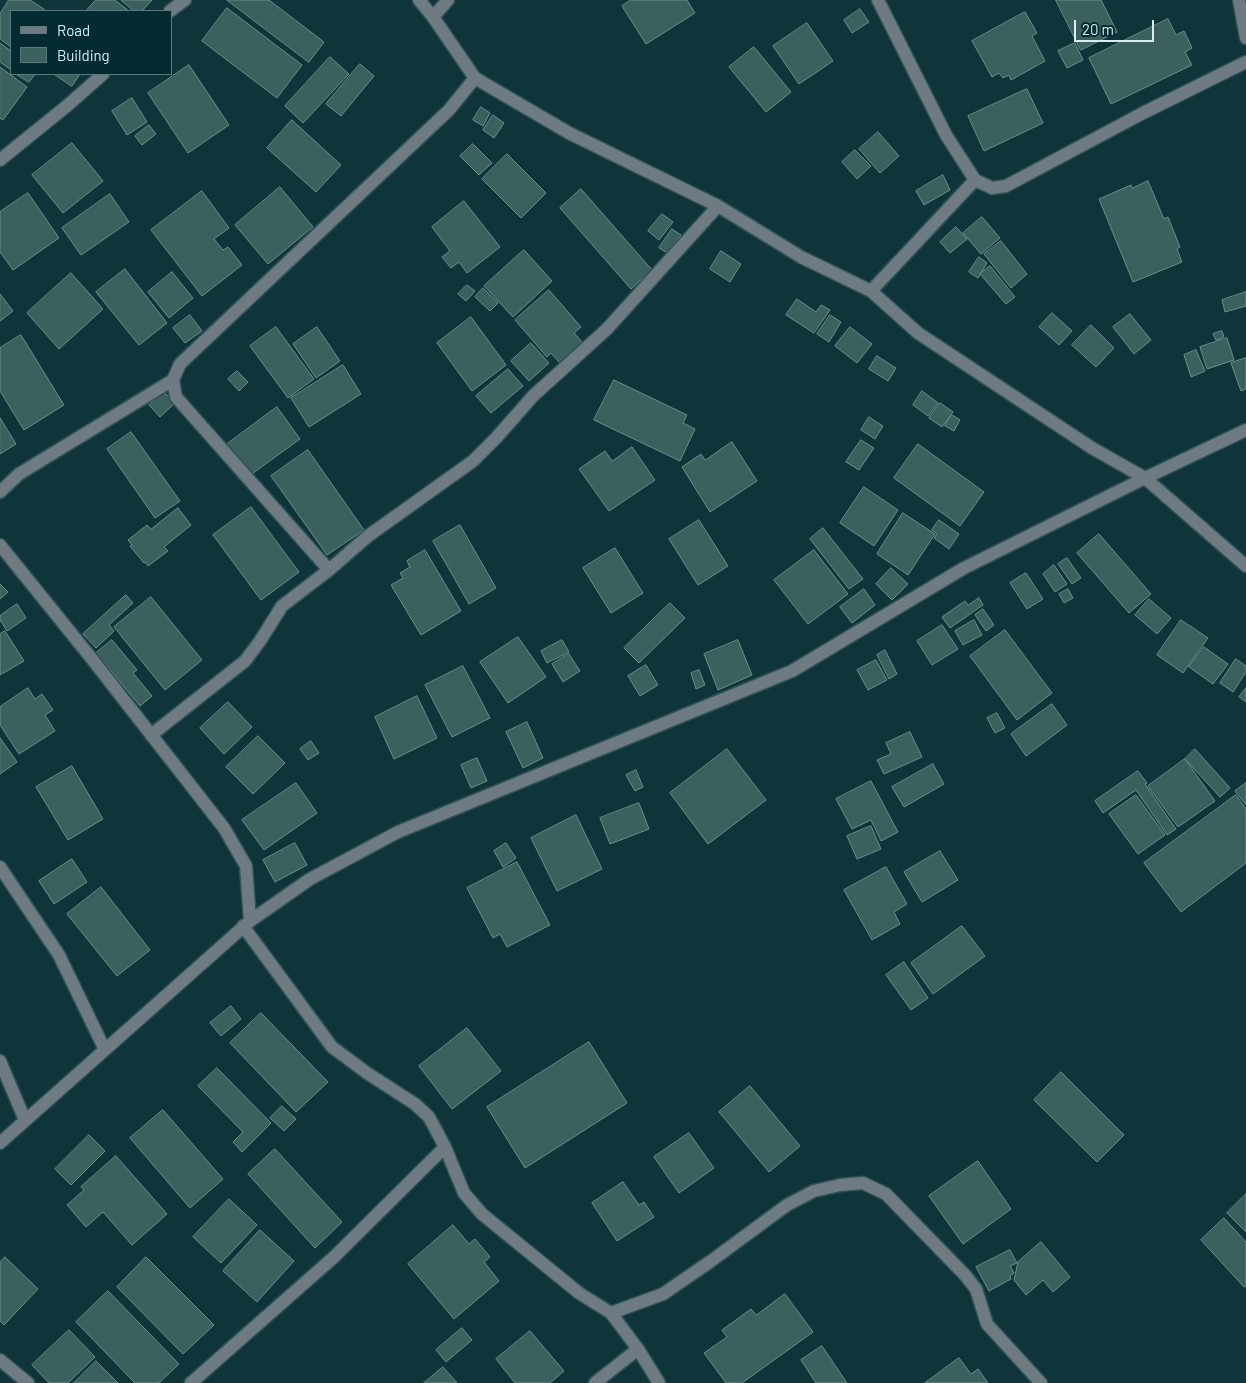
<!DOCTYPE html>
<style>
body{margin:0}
#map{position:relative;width:1246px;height:1383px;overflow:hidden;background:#0f353b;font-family:Barlow,sans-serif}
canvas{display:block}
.legend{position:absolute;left:10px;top:10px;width:162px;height:65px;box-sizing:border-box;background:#032b31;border:1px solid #59797e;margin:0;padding:6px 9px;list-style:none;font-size:15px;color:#d9edf1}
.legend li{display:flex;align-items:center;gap:10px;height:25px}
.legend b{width:25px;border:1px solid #59797e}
.scale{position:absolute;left:1074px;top:20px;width:80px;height:22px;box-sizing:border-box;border:2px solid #d9edf1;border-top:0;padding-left:6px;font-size:15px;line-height:18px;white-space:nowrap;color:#d9edf1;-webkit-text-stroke:4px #032b31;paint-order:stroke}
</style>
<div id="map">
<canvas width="1246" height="1383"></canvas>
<ul class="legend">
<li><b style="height:6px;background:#6e7b82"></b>Road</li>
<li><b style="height:14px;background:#3b605d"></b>Building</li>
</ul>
<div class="scale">20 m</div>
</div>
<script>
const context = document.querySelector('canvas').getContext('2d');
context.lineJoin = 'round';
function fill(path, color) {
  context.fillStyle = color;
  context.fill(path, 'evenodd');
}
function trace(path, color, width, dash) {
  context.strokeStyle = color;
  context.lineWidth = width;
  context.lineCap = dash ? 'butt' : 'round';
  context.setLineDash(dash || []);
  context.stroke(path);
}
const building = new Path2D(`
 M9 0H30L44 9 43 11H11V47L0 39V14Z
 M96 0H115L129 11H88L87 10Z
 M121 0H152L142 11H134Z
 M227 0H269L324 42 309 62Z
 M631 0H687L695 13 646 44 622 6Z
 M1056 0H1101L1117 32 1081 50Z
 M227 8 302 65 277 98 202 41Z
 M860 9 869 22 852 33 844 20Z
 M1025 12 1037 33 1032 36 1045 61 1011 80 1009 75 1003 78 999 73 992 77 972 41Z
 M1168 19 1176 35 1184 31 1192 48 1185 52 1192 65 1111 104 1089 58Z
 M807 23 833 61 799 84 773 46Z
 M0 43 11 51V70L0 62Z
 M1075 43 1083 60 1067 68 1058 51Z
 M754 47 791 92 766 112 729 67Z
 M330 57 349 74 303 123 285 106Z
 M360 64 374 76 341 116 326 104Z
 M189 65 229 125 188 153 148 93Z
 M0 67 27 87 3 120 0 118Z
 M16 74H35L29 82Z
 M54 74H80L72 86Z
 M1027 89 1043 123 984 151 968 116Z
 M132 98 147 122 127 135 112 111Z
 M481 107 490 113 483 126 473 120Z
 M493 115 504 123 494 138 483 130Z
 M292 120 341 165 316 192 267 148Z
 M149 125 156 134 142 145 135 136Z
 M878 132 899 156 880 173 859 149Z
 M72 143 103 181 63 213 32 175Z
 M473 144 492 163 479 175 460 156Z
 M855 150 871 166 857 179 842 162Z
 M507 154 546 193 521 218 482 179Z
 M943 175 950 190 924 205 916 191Z
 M1148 181 1164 219 1168 217 1180 247 1177 249 1182 262 1133 282 1099 199 1131 185 1132 188Z
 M280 187 313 227 268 264 235 225Z
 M581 189 652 270 631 289 560 208Z
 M202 191 229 228 214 239 223 250 228 247 242 265 202 296 151 230Z
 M28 193 59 238 13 270 0 252V212Z
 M110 194 129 222 81 255 62 228Z
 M464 201 500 247 467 273 459 262 451 268 442 257 450 251 432 227Z
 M662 214 673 222 659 240 648 231Z
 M982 217 1000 238 981 254 963 233Z
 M956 227 967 239 950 253 940 242Z
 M672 229 681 235 669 254 659 248Z
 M1001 241 1027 274 1011 288 984 254Z
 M524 250 552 281 513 317 484 286Z
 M721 251 741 264 730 282 710 269Z
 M979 257 987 263 978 278 969 272Z
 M990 266 1015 297 1006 304 980 274Z
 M125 269 167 323 139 345 96 292Z
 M172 272 193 298 169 318 148 292Z
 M71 273 103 309 59 349 27 313Z
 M467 285 475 291 466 301 458 294Z
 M483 288 498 303 490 311 475 297Z
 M549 290 581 327 574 333 583 343 560 363 551 353 547 357 515 320Z
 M1246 292V306L1225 312 1222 300Z
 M0 294 13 311 0 321Z
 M797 299 816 312 821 305 830 310 814 333 786 315Z
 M1052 313 1072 331 1059 345 1039 327Z
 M1130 314 1151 340 1134 354 1113 327Z
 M190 315 202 331 185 343 173 328Z
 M830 315 841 322 829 342 817 334Z
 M471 317 506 365 472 391 437 343Z
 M1091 325 1114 348 1096 367 1072 345Z
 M276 327 314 379 288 398 250 346Z
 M317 327 340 361 316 378 293 344Z
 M850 327 872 344 857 363 835 346Z
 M1222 331 1224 337 1216 340 1213 334Z
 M21 335 64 405 24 430 0 391V348Z
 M1227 338 1234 360 1207 369 1200 347Z
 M531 343 549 363 529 381 511 361Z
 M1196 350 1205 371 1191 377 1184 355Z
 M877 356 896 368 888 381 869 369Z
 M1246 358V389L1241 391 1231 363Z
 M343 365 361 394 309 427 291 398Z
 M508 369 523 386 491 413 476 396Z
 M237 371 248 382 239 391 228 379Z
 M614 380 687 415 683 423 695 429 680 461 594 420Z
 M922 391 938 403 928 416 913 405Z
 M164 392 175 403 160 417 149 405Z
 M940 403 953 412 942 427 929 418Z
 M277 407 300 439 249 476 226 445Z
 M952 415 960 420 954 431 945 426Z
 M869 417 883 426 875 439 861 430Z
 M0 418 16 444 0 454Z
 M131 432 180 501 155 518 107 449Z
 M861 440 874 448 859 470 846 462Z
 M732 442 757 481 710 512 682 467 701 454 705 460Z
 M918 444 984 492 960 526 894 478Z
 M632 447 655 480 609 511 579 469 605 451 612 461Z
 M308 450 364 530 327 555 271 476Z
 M864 487 898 510 874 546 840 523Z
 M251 507 299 572 261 600 213 535Z
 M178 508 191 525 164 547 168 551 148 566 145 562 144 563 130 546 132 545 128 540 147 525 151 529Z
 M903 513 935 534 908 575 877 554Z
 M699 520 728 566 698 585 669 539Z
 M939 520 959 534 949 549 934 538 937 534 932 530Z
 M460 525 496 588 469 604 433 541Z
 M823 528 863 579 849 589 810 539Z
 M1099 534 1151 594 1129 613 1077 553Z
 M615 548 643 593 611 613 583 568Z
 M425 550 461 611 421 635 391 585 403 578 400 573 410 567 407 561Z
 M814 550 848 594 808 624 774 580Z
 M1067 558 1081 578 1072 584 1058 564Z
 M1054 565 1067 584 1055 592 1043 574Z
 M891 568 908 584 892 600 876 584Z
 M1026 573 1043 599 1027 609 1010 583Z
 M0 584 8 592 0 599Z
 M864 589 875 605 852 623 840 607Z
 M1068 589 1073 598 1064 603 1059 594Z
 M126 595 133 603 109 625 114 631 96 648 83 634Z
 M151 597 202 660 165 690 114 627Z
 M979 598 983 605 950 628 942 617 965 601 968 605Z
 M1149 599 1171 618 1157 634 1135 615Z
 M670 603 685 618 639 663 624 648Z
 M17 604 26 618 7 631 0 620V616Z
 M983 609 994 625 986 631 975 615Z
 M974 620 982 635 963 645 955 631Z
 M1181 620 1208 638 1183 673 1157 655Z
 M942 625 958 649 932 665 917 641Z
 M1005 630 1052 693 1017 720 970 656Z
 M5 631 24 661 0 675V634Z
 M518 637 546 677 508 703 480 662Z
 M112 640 137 670 133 673 152 696 140 706 96 653Z
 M562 640 569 652 547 663 541 651Z
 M738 640 752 675 718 690 704 654Z
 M1204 647 1228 664 1213 684 1189 667Z
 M885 650 897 674 889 679 877 655Z
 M569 654 580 671 563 682 552 664Z
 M1236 659 1246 666V672L1233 692 1220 683Z
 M876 660 887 680 868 690 857 670Z
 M646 665 658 685 640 696 628 676Z
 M463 666 490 718 452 737 425 685Z
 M699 670 705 685 696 689 691 673Z
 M28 688 35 699 42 694 53 710 45 715 55 731 19 754 0 725V707Z
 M1246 688V702L1239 697Z
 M417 696 437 738 394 759 375 717Z
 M228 702 252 727 224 754 200 728Z
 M1052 704 1067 725 1026 756 1011 734Z
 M997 713 1005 728 995 733 987 718Z
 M527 722 543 758 523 768 506 732Z
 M910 732 922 757 884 774 877 760 891 754 886 743Z
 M258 736 285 763 253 794 226 767Z
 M0 738 17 762 0 774Z
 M311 741 319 753 308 760 300 749Z
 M727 749 766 800 708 844 670 793Z
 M1195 749 1230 788 1220 797 1185 759Z
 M477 758 487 781 471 788 461 765Z
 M1185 759 1215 801 1178 827 1148 786Z
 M933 764 944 784 904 807 892 787Z
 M72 766 103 819 68 840 36 787Z
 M636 770 643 787 635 791 626 775Z
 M1138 771 1147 783 1145 784 1176 829 1167 835 1136 790 1103 813 1095 801Z
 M871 781 898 832 881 841 871 820 852 829 836 799Z
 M296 783 317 813 264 850 242 820Z
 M1246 783V805L1235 791Z
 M1136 795 1165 835 1138 854 1109 814Z
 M1236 795 1246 809V863L1181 912 1144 863Z
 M639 803 649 829 610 844 600 818Z
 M576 815 602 869 557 891 531 838Z
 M871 826 881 849 857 859 847 836Z
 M295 843 307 865 275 882 263 860Z
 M506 843 516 858 503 867 494 851Z
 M940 851 958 880 922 902 904 872Z
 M72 859 87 882 54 904 39 881Z
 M517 862 550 925 507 947 500 934 493 938 467 888Z
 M886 867 907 904 894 912 900 924 872 940 844 890Z
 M101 887 150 950 117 976 67 914Z
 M962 926 985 956 933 994 911 963Z
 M904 962 928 998 911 1010 886 975Z
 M231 1006 241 1019 221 1036 210 1023Z
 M261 1013 328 1082 296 1112 230 1043Z
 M467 1028 501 1071 452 1109 419 1066Z
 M589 1042 627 1103 525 1168 487 1107Z
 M217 1068 271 1123 242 1152 233 1142 243 1132 198 1086Z
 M1061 1072 1124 1135 1097 1162 1034 1100Z
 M750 1086 800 1146 769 1172 719 1112Z
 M282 1106 296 1119 284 1131 270 1118Z
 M163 1110 223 1179 190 1208 130 1138Z
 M689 1133 714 1168 679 1193 654 1157Z
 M89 1135 105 1151 71 1185 55 1169Z
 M275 1149 342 1222 315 1248 248 1174Z
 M116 1156 167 1214 132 1245 103 1212 86 1227 67 1205 84 1190 81 1187Z
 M978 1161 1011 1209 963 1244 929 1196Z
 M623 1182 639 1205 644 1202 654 1217 617 1241 592 1203Z
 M1246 1194V1232L1227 1213Z
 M229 1199 257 1225 221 1263 193 1237Z
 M1224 1218 1246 1242V1286L1244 1287 1201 1240Z
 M453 1225 469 1244 475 1239 490 1257 484 1262 499 1281 454 1319 408 1264Z
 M260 1230 294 1261 257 1302 223 1271Z
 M1041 1242 1070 1277 1053 1292 1043 1280 1026 1295 1014 1280 1018 1262Z
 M1010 1250 1017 1263 1010 1266 1014 1273 1010 1276 1011 1279 989 1291 976 1267Z
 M5 1257 38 1289 4 1325 0 1321V1262Z
 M146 1257 214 1325 183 1354 117 1287Z
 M108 1291 179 1364 159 1383H135L76 1322Z
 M785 1294 813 1332 742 1383H726L704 1353 727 1337 722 1330 751 1309 756 1315Z
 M462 1328 472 1340 446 1362 436 1350Z
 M69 1330 95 1357 68 1383H49L32 1365Z
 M530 1331 564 1371 550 1383H515L496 1359Z
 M822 1346 847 1383H816L801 1360Z
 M959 1358 971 1374 978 1369 988 1383H925Z
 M96 1361 118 1383H74Z
 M443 1367 457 1383H424Z`);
fill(building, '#3b605d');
trace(building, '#69908c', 1);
const minor = new Path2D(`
 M419 0 433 17 475 78 569 133 718 206
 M878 0 946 135 975 180 992 188 1006 186 1143 113 1246 62
 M1239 0 1246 38
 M170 11 185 0
 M433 17 448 0
 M0 160 68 105 103 74
 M871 291 975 180
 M0 492 19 474 173 380
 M0 545 92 659 224 828 246 866 250 921
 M329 570 176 397 173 380 180 364 449 110 475 78
 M151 735 245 661 260 641 282 606 329 570 368 536 473 461 496 438 533 396 607 329 718 206 801 257 871 291 918 333 1092 448 1145 478 1246 566
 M0 867 59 955 105 1050
 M243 926 332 1047 367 1073 415 1104 429 1117 445 1147 464 1193 482 1214 579 1293 611 1313 638 1349 659 1383
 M0 1061 25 1120
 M0 1143 250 921 310 879 398 832 792 671 964 568 1145 478 1246 430
 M611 1313 663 1294 711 1261 787 1205 814 1191 840 1185 863 1183 886 1194 965 1275 976 1289 987 1324 1041 1383
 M0 1360 28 1383
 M191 1383 334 1257 445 1147
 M595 1383 638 1349`);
trace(minor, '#2f5258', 15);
trace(minor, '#6e7b82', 12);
</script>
